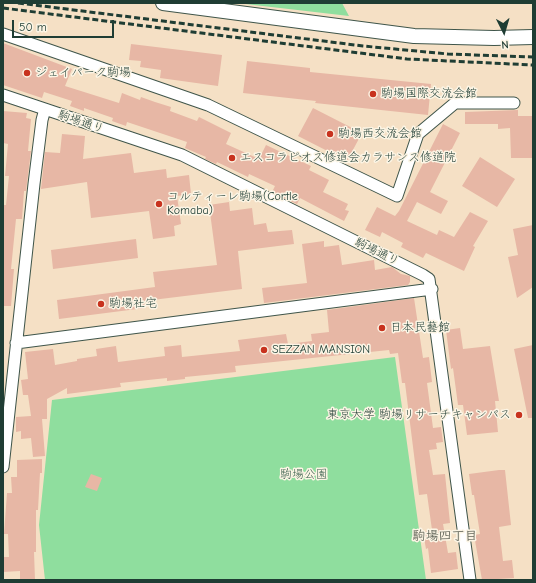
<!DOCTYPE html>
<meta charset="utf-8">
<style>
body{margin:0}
#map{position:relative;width:536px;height:583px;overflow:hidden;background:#f5e0c5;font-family:"Comic Neue",sans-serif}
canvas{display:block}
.frame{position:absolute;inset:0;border:4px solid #1f3d34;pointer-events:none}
.north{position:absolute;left:484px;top:12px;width:40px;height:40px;-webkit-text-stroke:3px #fcf5e5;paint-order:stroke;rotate:175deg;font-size:11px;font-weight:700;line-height:16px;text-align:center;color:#1f3d34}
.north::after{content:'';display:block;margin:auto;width:14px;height:18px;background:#1f3d34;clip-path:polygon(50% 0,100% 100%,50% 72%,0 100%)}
.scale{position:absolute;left:12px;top:20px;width:102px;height:18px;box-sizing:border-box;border:2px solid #1f3d34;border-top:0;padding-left:5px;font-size:12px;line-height:14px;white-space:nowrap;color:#1f3d34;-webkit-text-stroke:3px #fcf5e5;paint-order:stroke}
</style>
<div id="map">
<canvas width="536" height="583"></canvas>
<div class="frame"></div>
<div class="north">N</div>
<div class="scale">50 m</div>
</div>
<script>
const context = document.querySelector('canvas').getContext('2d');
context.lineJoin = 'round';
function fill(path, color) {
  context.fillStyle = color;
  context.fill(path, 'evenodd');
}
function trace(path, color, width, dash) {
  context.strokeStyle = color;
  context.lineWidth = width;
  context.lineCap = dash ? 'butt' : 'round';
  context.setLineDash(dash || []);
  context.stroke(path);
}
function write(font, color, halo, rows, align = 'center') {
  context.font = font + ' "Comic Neue","Klee One",sans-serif';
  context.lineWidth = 3;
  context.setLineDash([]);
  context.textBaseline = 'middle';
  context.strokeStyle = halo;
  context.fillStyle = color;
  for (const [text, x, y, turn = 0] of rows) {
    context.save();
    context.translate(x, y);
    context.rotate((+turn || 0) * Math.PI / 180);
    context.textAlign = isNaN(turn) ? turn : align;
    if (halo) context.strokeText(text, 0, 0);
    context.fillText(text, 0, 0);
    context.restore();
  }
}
fill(new Path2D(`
 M237 3H342L349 16Z
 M395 357 426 580H45L39 525 52 400Z`), '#8fde9e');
fill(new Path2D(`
 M3 43 72 69 65 86 119 103 122 93 140 100 141 97 155 102 171 107 170 111 197 121 199 117 231 133 226 144 259 159 266 145 311 166 309 170 329 180 323 192 348 204 345 210 349 211 344 221 300 198 297 204 279 196 272 192 275 186 249 174 248 177 217 162 216 164 205 159 206 157 185 148 187 142 127 122 126 126 112 121 113 118 84 108V111L70 106 72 101 44 92 42 98 3 85Z
 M131 44 222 55 218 86 160 78 161 70 140 67 141 61 129 60Z
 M247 61 310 68V72L431 84 428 115 315 103 316 101 243 93Z
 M313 108 362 133 347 161 298 136Z
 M518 110V116H533L532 158H511L510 128 498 129V124H465V112Z
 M3 111 27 113 26 118 31 119 28 151H31L26 191H24L22 219H16L11 269H8H14L11 306H3V205H6L9 176H5L8 144 3 143Z
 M443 124 460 133 430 192 448 201 441 214 417 202 407 221 437 235 439 230 454 237 470 212 488 221 473 246 475 247 464 271 426 253 423 258 401 247 403 243 382 232 380 237 365 230 377 207 395 216 399 211Z
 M62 134 85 136 83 159 131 153 134 173 166 169 167 178 189 175 191 194 177 196 181 224 174 226 175 236 153 239 149 211 91 218 87 182 41 189 45 152 60 153Z
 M480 157 515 179 497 207 462 186Z
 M229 202 230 211 252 208 254 225 266 223 268 232 292 230 294 244 238 251 242 289 144 301 145 308 59 319 57 300 155 287 153 272 217 265 209 205Z
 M533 225V287L517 298 508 257 518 255 513 229Z
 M136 239 138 258 53 269 51 250Z
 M324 241V247L339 245 342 265 374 260 375 270 392 267 401 274 410 276V282L408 285 264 303 262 288 307 283 302 244Z
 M414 298 423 358 429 357 432 382 427 383 433 428 441 427 443 442 436 443 437 449 429 450 433 475 445 474 450 523 443 524 448 553 456 552 458 569 431 573 428 548 426 549 423 532 432 530 427 494 419 495 405 383H402L398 353 390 354 389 350 235 366 236 372 185 377V379L167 381V378L120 383 121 387 67 394V388L47 399V419H42L45 456 33 457 31 438 21 439V431L16 432V417L31 416 28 395H23L21 380 28 379 25 352 53 349 55 365 77 361V359L97 356 96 349 116 346 118 362 165 356 164 347 181 345 182 357 240 351 238 340 286 334 288 344 312 341 311 334 329 332 327 310Z
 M460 328 463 349 490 346 499 401H495L498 432 467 435 463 405H458L453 368 451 369 446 330Z
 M533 345V418H528L514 349Z
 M42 459V473H40L38 510H36V552H34L35 580H20V571L3 572V557H9L8 534H4L7 493H12L11 477H17V460Z
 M499 470H505L511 525 499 527 503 561 512 560 514 578 482 580 474 535 480 534 474 495H472L469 474Z
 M91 474 102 478 97 491 85 487Z`), '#e7b7a5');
const minor = new Path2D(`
 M3 34 208 105 397 196 418 134 455 103H514
 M3 95 182 155 423 275 429 279 470 580
 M16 343 432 289
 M3 467 34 184 42 120 45 109`);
const tertiary = new Path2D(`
 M163 3 414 36 494 38 533 37`);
trace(minor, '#3f554a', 13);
trace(tertiary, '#3f554a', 16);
trace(minor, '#fff', 11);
trace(tertiary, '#fff', 14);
trace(new Path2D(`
 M18 3 363 46 448 54 533 57
 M3 8 407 59 533 65`), '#1f3d34', 3, [6, 3]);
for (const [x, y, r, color] of [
 [27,73,4,"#c8321e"],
 [373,94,4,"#c8321e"],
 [330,134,4,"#c8321e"],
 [232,158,4,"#c8321e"],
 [159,204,4,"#c8321e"],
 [101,304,4,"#c8321e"],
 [382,328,4,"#c8321e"],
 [264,350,4,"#c8321e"],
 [519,415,4,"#c8321e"]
]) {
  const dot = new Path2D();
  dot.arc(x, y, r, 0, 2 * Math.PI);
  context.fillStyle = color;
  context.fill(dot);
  trace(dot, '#fcf5e5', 1.5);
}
write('12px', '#1f3d34', '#fcf5e5', [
 ["ジェイパーク駒場",35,73],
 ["駒場国際交流会館",381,94],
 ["駒場西交流会館",338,134],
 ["エスコラピオス修道会カラサンス修道院",240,158],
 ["コルティーレ駒場(Cortle",167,197],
 ["Komaba)",167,211],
 ["駒場社宅",109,304],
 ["日本民藝館",390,328],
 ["SEZZAN MANSION",272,350],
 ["東京大学 駒場リサーチキャンパス",511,415,"right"]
], 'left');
write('12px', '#1f3d34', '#fcf5e5', [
 ["駒場通り",81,122,19],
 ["駒場通り",377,252,26]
]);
write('12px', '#355d49', '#fcf5e5', [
 ["駒場公園",304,475]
]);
write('bold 13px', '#65685c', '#fcf5e5', [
 ["駒場四丁目",445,536]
]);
</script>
